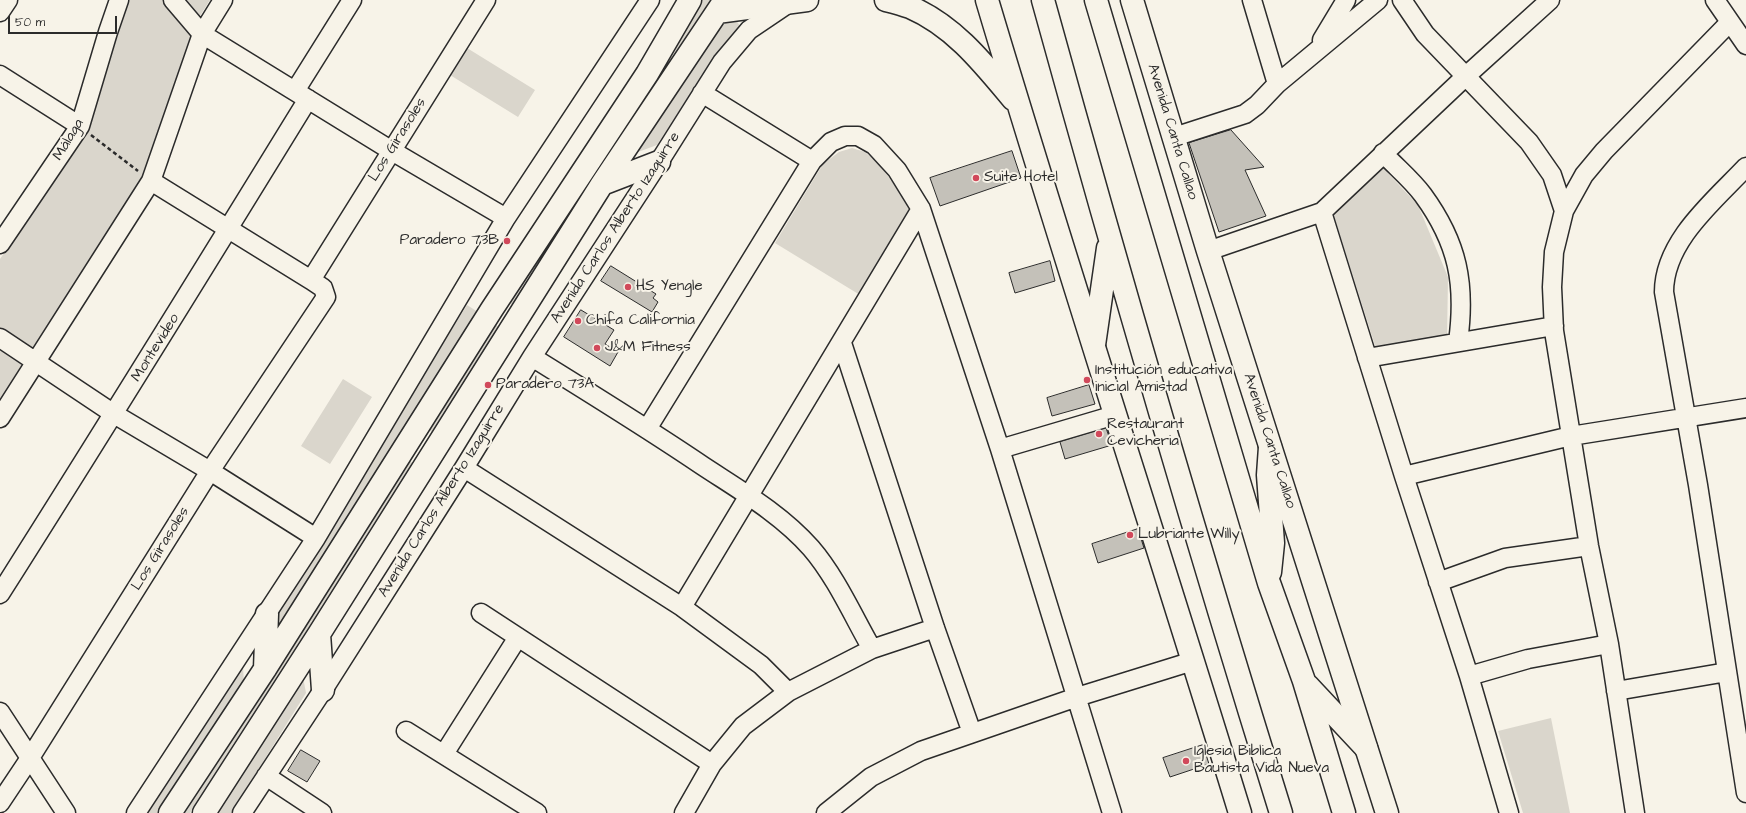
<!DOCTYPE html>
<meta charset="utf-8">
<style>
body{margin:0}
#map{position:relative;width:1746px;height:813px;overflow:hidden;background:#f7f3e8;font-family:"Architects Daughter",sans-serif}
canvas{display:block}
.scale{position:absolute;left:8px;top:16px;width:109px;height:18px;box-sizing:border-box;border:2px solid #2b2b2b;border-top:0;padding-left:5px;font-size:12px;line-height:14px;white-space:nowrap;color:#2b2b2b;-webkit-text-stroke:3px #f7f3e8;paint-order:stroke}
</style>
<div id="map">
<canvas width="1746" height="813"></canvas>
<div class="scale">50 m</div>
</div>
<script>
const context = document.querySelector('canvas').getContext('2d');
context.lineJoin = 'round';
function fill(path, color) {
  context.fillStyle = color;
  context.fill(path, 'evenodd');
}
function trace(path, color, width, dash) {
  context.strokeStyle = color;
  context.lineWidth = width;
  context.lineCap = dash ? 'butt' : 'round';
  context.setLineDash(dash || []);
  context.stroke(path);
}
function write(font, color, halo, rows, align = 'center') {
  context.font = font + ' "Architects Daughter",sans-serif';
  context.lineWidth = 4;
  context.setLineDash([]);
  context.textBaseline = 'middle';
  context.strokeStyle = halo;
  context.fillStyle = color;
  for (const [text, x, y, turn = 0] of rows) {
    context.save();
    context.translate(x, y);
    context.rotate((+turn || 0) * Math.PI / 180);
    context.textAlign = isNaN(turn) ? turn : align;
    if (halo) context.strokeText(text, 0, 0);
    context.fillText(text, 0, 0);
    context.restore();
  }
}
fill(new Path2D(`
 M123 0H164L181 25 196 37 150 167 31 353 0 333V259L80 139Z
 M183 0H210L198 19Z
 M702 0H718L660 79 659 70Z
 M734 17 742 29 711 62 657 145 630 155 698 43Z
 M467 48 535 90 518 117 450 75Z
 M635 98 643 103 514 307 508 300Z
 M852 148 865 152 877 162 911 206 860 295 775 243 823 164 839 152Z
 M1382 167 1418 205 1448 277 1447 340 1377 352 1333 213Z
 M467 305 478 312 268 646 265 626Z
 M493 323 501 328 433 433 426 428Z
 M0 350 24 365 0 403Z
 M343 379 372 397 330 464 301 446Z
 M406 458 414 464 190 813H178Z
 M243 666 244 684 161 813H146Z
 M303 677 306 693 231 813H216Z
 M1551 718 1570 813H1523L1498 731Z`), '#dad6cc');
const building = new Path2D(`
 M1231 130 1264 167 1245 170 1266 216 1219 232 1189 143Z
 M1012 151 1021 178 940 206 930 178Z
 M1050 261 1055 281 1015 293 1009 273Z
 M611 266 656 294 653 298 658 302 652 312 601 281Z
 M581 310 614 330 605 344 618 352 610 366 564 337Z
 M1089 385 1095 404 1052 416 1047 398Z
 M1106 428 1112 445 1065 459 1060 442Z
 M1138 529 1144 548 1098 563 1092 544Z
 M1203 745 1209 764 1170 777 1163 758Z
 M301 750 320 761 307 782 288 771Z`);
fill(building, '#c4c1b9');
trace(building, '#2b2b2b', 1);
const minor = new Path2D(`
 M173 0 202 34 392 151 506 218
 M1252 0 1277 84
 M1402 0 1425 34 1529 142 1552 175 1564 211
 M1715 0 1746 45
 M0 12 8 0
 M1322 40 1346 0
 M0 75 80 126
 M295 91 352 0
 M702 93 812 161
 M1174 137 1245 114 1257 105 1277 84 1378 0
 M1383 153C1396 167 1412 180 1423 195 1458 243 1466 284 1458 342
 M1746 167C1714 201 1664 241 1664 292L1698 485 1746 793
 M1322 212 1404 476 1469 676 1509 813
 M0 244 80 126 108 32 119 0
 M1208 251 1322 212 1466 76 1550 0
 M311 280 486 0
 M0 338 114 414 210 471 316 538
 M842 343 935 628 972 733
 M532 357C590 393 647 428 703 466 741 491 781 514 811 548 836 577 853 616 872 649
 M1367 358 1554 326
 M0 418 151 181 202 34 223 0
 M647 429 812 161 831 142 845 136H858L874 145 897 170 921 209 1000 449 1112 813
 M1000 449 1115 415
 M464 468 682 607 761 665 788 692
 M1404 476 1571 436 1746 408
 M1438 582 1505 558 1589 546
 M0 594C104 430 206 265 308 99
 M682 607 921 209
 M481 613 712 764
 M1469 676 1528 659 1609 644
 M1616 691 1727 672
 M0 712 66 813
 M406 731 537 813
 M444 754 518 637
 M266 776 322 813
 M0 803 30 758 210 471 326 297 323 288 311 280 151 181
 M136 813 316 538 506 218 650 0
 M242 813 323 690 464 468 532 357 659 162 722 62 749 30 789 3
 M684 813 712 764 743 726 788 692 872 649 935 628
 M826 813 871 777 921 751 1077 697 1193 661
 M1635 813 1609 644 1589 546 1554 331 1552 287 1554 252 1564 211 1584 175 1604 151 1730 22`);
const major = new Path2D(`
 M886 0C894 2 902 4 910 7 954 26 983 63 1013 99
 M987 0C1068 272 1157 542 1240 813
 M1132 0 1208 251 1387 813
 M717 12 807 0
 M602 184 659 162
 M319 634 323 690
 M265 669 267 614
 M170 813 265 669 492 309 647 74 690 0
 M204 813 319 634 602 184 725 0`);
const highway = new Path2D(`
 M1043 0C1118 272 1197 543 1281 813
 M1096 0 1269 583 1304 681 1344 813
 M1094 345 1108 248
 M1270 447 1268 475 1273 543 1270 572
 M1308 686 1366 748`);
trace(minor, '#2b2b2b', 21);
trace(major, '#2b2b2b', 25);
trace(highway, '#2b2b2b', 25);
trace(new Path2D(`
 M91 135 138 171`), '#2b2b2b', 2.5, [4, 3]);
trace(minor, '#f7f3e8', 18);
trace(major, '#f7f3e8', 22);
trace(highway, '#f7f3e8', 22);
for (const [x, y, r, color] of [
 [976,178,4,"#d1495b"],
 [507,241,4,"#d1495b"],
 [628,287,4,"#d1495b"],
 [578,321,4,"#d1495b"],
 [597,348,4,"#d1495b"],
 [1087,380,4,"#d1495b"],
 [488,385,4,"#d1495b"],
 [1099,434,4,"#d1495b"],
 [1130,535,4,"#d1495b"],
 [1186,761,4,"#d1495b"]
]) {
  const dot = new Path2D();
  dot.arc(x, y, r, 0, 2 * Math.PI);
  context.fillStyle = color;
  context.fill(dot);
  trace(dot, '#f7f3e8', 1.5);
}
write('15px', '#2b2b2b', '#f7f3e8', [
 ["Avenida Canta Callao",1172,132,73],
 ["Málaga",69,140,-59],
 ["Los Girasoles",398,140,-58],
 ["Avenida Carlos Alberto Izaguirre",616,228,-57],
 ["Montevideo",156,348,-58],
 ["Avenida Canta Callao",1269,441,72],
 ["Avenida Carlos Alberto Izaguirre",442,501,-58],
 ["Los Girasoles",161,549,-58]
]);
write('15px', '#2b2b2b', '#f7f3e8', [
 ["Suite Hotel",984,178],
 ["Paradero 73B",499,241,"right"],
 ["HS Yengle",636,287],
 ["Chifa California",586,321],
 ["J&M Fitness",605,348],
 ["Institución educativa",1095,371],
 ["inicial Amistad",1095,388],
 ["Paradero 73A",496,385],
 ["Restaurant",1107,425],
 ["Cevicheria",1107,442],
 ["Lubriante Willy",1138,535],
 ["Iglesia Biblica",1194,752],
 ["Bautista Vida Nueva",1194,769]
], 'left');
</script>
